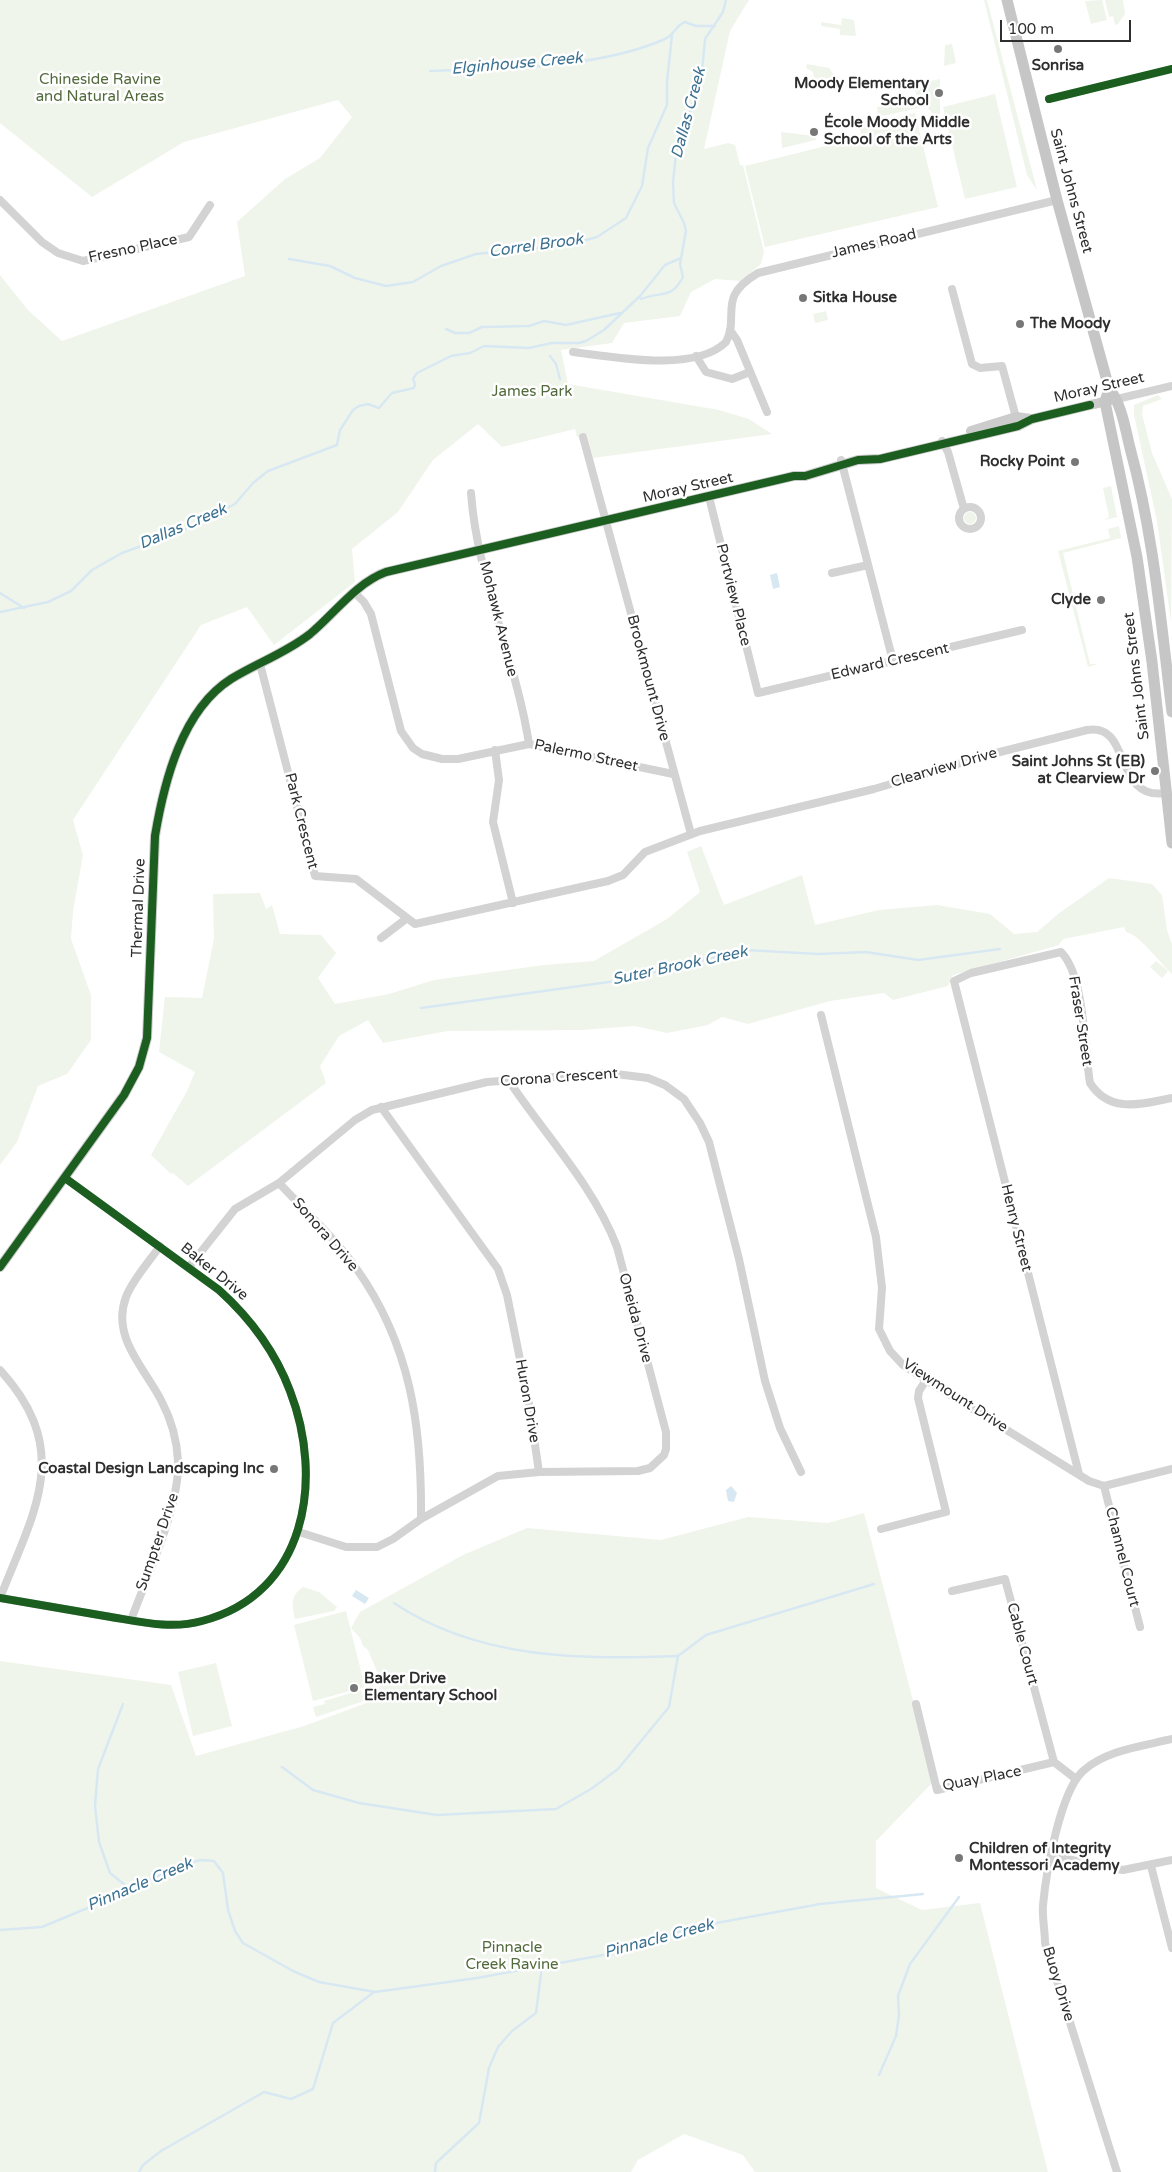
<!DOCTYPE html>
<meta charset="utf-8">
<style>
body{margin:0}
#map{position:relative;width:1172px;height:2172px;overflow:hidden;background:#fff;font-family:"Varela Round",sans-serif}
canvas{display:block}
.scale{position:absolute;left:1000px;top:20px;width:131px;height:22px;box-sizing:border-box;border:2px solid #2e2e2e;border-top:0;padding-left:6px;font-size:15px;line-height:18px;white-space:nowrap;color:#2e2e2e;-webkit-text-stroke:4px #fff;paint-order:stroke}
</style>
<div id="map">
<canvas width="1172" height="2172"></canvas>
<div class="scale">100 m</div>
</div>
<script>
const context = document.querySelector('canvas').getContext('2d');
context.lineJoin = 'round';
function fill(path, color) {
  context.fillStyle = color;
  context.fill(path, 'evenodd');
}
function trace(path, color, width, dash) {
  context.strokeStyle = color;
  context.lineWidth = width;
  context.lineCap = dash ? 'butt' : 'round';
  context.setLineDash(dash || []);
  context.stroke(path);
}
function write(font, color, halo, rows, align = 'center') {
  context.font = font + ' "Varela Round",sans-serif';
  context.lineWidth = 5;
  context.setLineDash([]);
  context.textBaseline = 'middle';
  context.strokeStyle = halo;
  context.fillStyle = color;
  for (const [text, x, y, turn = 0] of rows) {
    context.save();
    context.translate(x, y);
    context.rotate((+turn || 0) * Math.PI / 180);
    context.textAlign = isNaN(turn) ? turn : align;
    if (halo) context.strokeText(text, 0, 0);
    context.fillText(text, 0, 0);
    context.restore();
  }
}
fill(new Path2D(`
 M0 0H749L730 31 704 149 728 143 735 145 740 165H743L764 252 761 264 740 281 715 279 691 292 680 316 624 323 612 343 561 350 568 384 719 410 749 419 772 434 593 458 587 435 577 437 575 429 502 447 478 424 433 460 398 512 352 549 355 582 274 645 247 607 201 625 73 820 83 855 73 911 71 939 91 995V1040L67 1074 38 1086 17 1142 0 1165V275L28 310 62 341 245 276 237 222 285 179 320 158 352 117 338 100 184 142 92 197 0 123Z
 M984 0H987L1037 190 1027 175Z
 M1102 0 1107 20 1091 24 1085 1Z
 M1105 0H1123L1125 14 1118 24 1115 25 1113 16 1109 17Z
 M842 18 854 20 856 36 840 35V29L821 26V22L841 25Z
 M952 44 956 63 944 66 945 45Z
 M807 64 829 68 834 75 828 80 814 78 813 72 806 68Z
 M940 79V114L934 115 925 105 919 106V108L878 117 877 107 917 98 914 85Z
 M995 94 1017 187 965 199 943 107Z
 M915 113 938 207 765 247 745 166 862 137 859 126Z
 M781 132 815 136 816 140 782 148Z
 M826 311 828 320 815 323 813 314Z
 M1158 395 1162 399 1143 406 1142 414 1152 453 1172 499 1171 622 1157 521 1134 415V405Z
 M1111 486 1117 517 1104 520 1109 517 1103 488Z
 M964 518a6 6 0 1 1 12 0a6 6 0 1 1-12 0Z
 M1119 526 1121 538 1063 553 1090 664H1098L1088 667 1058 551 1110 538 1108 529Z
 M701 846 724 905 802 875 815 925 879 910 937 905 990 914 1014 934 1037 932 1058 914 1109 878 1152 884 1162 895 1167 930 1172 944V974C1160 963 1139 934 1126 932L1124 927 1063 939 1059 945 953 975 948 986 893 1000 884 993 830 1001 748 1024 722 1017 708 1025 667 1033 635 1026 581 1030 448 1031 383 1043 368 1020 339 1036 320 1066 326 1083 188 1186 173 1173 171 1174 151 1155 187 1091 195 1072 159 1052 165 997 202 998 214 939 213 894 260 893 266 909 272 905 280 934 321 935 336 953 318 978 335 1004 389 994 434 980 544 965 594 961 667 919 700 892 687 852Z
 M1156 961 1168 971 1162 978 1150 967Z
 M864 1513 934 1781 876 1841V1888L922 1910 980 1903 1048 2172H755L743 2155 684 2134 638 2160 631 2172H0V1661L171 1685 196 1756 304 1726 372 1701 382 1683 368 1650 363 1646 360 1638 351 1628 360 1612 463 1555 527 1528 661 1540 748 1517 828 1523Z
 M303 1587 319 1592 337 1607 334 1611 295 1619C292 1605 290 1596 303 1587Z
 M346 1611 365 1687 313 1701 294 1625Z
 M216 1663 232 1726 193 1736 178 1672Z
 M371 1684 376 1688 367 1700 316 1717 313 1707 325 1704 324 1701 361 1690 363 1695Z`), '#f0f5eb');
fill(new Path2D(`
 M777 573 780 587 773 589 770 575Z
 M731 1486 737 1493 734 1502 728 1501 726 1490Z
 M356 1590 369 1598 365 1604 352 1596Z`), '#d8e8f2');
trace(new Path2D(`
 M430 71C503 68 597 69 665 39 674 35 676 25 685 22L696 26H715
 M289 259 330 266 355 278 386 286 413 282 441 266 476 254 568 245 597 237 626 218 642 186 648 148 667 105V82L672 35
 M641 299C661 291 671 300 683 277L680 264 686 231 684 223 674 203 673 182 676 154 678 144 688 128 690 112 702 72 705 39 723 12 726 0
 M446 329 455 333H469L482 327 529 326 544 321 566 325 620 313
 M550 356 556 364 560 379
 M0 593 24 608
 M0 612 48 602 71 591 92 570 122 553 177 533 235 504 253 483 268 471 337 445 340 430 353 410 359 406 368 404 379 408 392 393 414 388 415 384 413 379 417 373 451 356 470 353 484 346 529 348 552 343H579L586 341 604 330 640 296 665 265 681 258
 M421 1008 616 981 746 950 818 954 866 952 918 960 1000 949
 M394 1603C477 1659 581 1660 677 1656
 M123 1704 98 1769 95 1806 99 1842 110 1873 130 1889
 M282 1767 313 1790 359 1803 437 1815 556 1809 591 1789 618 1769 669 1707 678 1656 706 1635 874 1584
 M0 1930 42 1927 114 1897 184 1864 201 1860 214 1861 223 1873 228 1910 235 1931 243 1943 293 1971 319 1982 375 1992 477 1978 620 1952 689 1928 820 1904 923 1894
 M879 2075 896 2036 899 2015 898 1996 910 1964 959 1897
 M139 2172 143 2165 161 2151 264 2092 291 2099 313 2089 333 2023 374 1992
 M435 2172 436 2163 479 2123 489 2068 498 2047 512 2031 536 2013 542 1966`), '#d8e8f2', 2.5);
trace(new Path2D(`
 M0 200 42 242 58 253 83 261 189 237 210 205
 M952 289 972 364 980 368 1002 366 1017 421
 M730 330 737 340 767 412
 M573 352C613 357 695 373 726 342 740 314 716 298 758 273L1057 200
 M696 356 706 372 732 379 750 372
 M1117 399 1172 386
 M583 437 691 834
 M942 441 948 452 964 509
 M841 460 893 661
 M471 493C477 578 516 660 529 744
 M709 497 758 693 1022 630
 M959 518a11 11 0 1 1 22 0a11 11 0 1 1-22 0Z
 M832 573 868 565
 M355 593 364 602 371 614 401 731 413 748 422 754 442 759H458L529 744 673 774
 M260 664 315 876 356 879 415 924 608 881 623 875 645 852 700 831 874 789 988 755 1087 730C1133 722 1112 801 1166 793
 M495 750 499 780 493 822 513 903
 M381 938 406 919
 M821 1015 876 1237 882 1288 879 1329 890 1351 903 1365 926 1380 1089 1481 1104 1486 1172 1469
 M381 1107 498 1269 507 1295 529 1404 539 1472
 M279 1183C305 1211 334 1237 356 1268 411 1345 422 1427 421 1519
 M189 1267 235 1209 279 1183 355 1120 372 1110 487 1082 608 1073 648 1078 665 1085 684 1099 700 1123 709 1142 739 1259 765 1381 780 1428 801 1472
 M0 1370C74 1451 34 1511 0 1598
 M1079 1474 954 981 971 973 1061 952C1085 976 1084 1049 1090 1083 1110 1114 1141 1104 1172 1098
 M1104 1486 1140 1627
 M881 1529 946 1512 918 1398 919 1391 926 1380
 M299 1532 346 1547H377L393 1539 421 1519 498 1476 539 1472 638 1471 650 1468 664 1455 666 1449V1432L617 1247C593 1185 546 1136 509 1081
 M952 1591 1005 1579 1054 1762
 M0 1598C35 1604 70 1610 105 1616 137 1621 170 1630 202 1621 307 1594 324 1479 290 1391 275 1351 250 1318 219 1290L65 1178
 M131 1620C147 1576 180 1506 178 1461 177 1439 171 1419 161 1400 144 1367 111 1337 126 1297 133 1279 149 1262 160 1246
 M916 1704 937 1790 1054 1762
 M1054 1762 1076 1779
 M1051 1856 1123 1870 1172 1860
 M1151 1866 1172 1948
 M1117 2172 1045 1943C1045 1931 1042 1917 1043 1905 1046 1873 1060 1792 1083 1771 1106 1750 1143 1746 1172 1739`), '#d3d3d3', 8);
trace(new Path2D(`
 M971 431 1016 417 1031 419
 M0 1267 124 1095 139 1067 147 1038 155 836C164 782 182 710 231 679 257 663 286 653 310 634 334 614 356 583 386 572L794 476H805L858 460 880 459 1018 426 1032 419 1111 400`), '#ccc', 10);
trace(new Path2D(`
 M1007 0 1057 200 1109 388C1122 405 1125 428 1130 448 1154 535 1161 624 1172 712
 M1109 388 1105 402 1137 557 1152 662 1172 843`), '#c6c6c6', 11);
trace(new Path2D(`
 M1049 99 1172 69
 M0 1267 124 1095 139 1067 147 1038 155 836C164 782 182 710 231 679 257 663 286 653 310 634 334 614 356 583 386 572L794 476H805L858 460 880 459 1018 426 1032 419 1090 405
 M0 1598C35 1604 70 1610 105 1616 137 1621 170 1630 202 1621 307 1594 324 1479 290 1391 275 1351 250 1318 219 1290L65 1178`), '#1b5e20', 8);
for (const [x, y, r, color] of [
 [1058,49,5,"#777"],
 [939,93,5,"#777"],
 [814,132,5,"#777"],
 [803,298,5,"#777"],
 [1020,324,5,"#777"],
 [1075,462,5,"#777"],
 [1101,600,5,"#777"],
 [1155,771,5,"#777"],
 [274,1469,5,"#777"],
 [354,1688,5,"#777"],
 [959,1858,5,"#777"]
]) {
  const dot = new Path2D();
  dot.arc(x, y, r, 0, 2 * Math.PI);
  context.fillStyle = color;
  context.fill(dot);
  trace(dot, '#fff', 2);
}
write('bold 15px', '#2e2e2e', '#fff', [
 ["Sonrisa",1058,66,"center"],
 ["Moody Elementary",929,84],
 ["School",929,101],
 ["École Moody Middle",824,123,"left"],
 ["School of the Arts",824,140,"left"],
 ["Sitka House",813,298,"left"],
 ["The Moody",1030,324,"left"],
 ["Rocky Point",1065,462],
 ["Clyde",1091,600],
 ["Saint Johns St (EB)",1145,762],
 ["at Clearview Dr",1145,779],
 ["Coastal Design Landscaping Inc",264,1469],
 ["Baker Drive",364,1679,"left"],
 ["Elementary School",364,1696,"left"],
 ["Children of Integrity",969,1849,"left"],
 ["Montessori Academy",969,1866,"left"]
], 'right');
write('15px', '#526a3b', '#fff', [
 ["Chineside Ravine",100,80],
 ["and Natural Areas",100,97],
 ["James Park",532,392],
 ["Pinnacle",512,1948],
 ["Creek Ravine",512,1965]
]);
write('15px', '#2e2e2e', '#fff', [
 ["Saint Johns Street",1071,191,75],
 ["James Road",874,244,-13],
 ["Fresno Place",133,249,-12],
 ["Moray Street",1099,388,-13],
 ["Moray Street",688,488,-13],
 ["Portview Place",733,595,76],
 ["Mohawk Avenue",498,619,76],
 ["Edward Crescent",890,662,-13],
 ["Saint Johns Street",1137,676,-97],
 ["Brookmount Drive",648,678,75],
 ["Palermo Street",586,756,12],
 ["Clearview Drive",944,768,-16],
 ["Park Crescent",301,821,76],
 ["Thermal Drive",139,908,-88],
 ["Fraser Street",1080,1021,81],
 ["Corona Crescent",559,1078,-4],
 ["Henry Street",1016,1228,76],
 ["Sonora Drive",325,1235,49],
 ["Baker Drive",214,1272,39],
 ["Oneida Drive",635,1318,75],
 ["Viewmount Drive",955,1396,33],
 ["Huron Drive",527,1401,80],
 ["Sumpter Drive",158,1542,-71],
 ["Channel Court",1122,1557,76],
 ["Cable Court",1022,1644,75],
 ["Quay Place",982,1779,-11],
 ["Buoy Drive",1058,1984,73]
]);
write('italic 16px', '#3b7191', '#fff', [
 ["Elginhouse Creek",517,64,-5],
 ["Dallas Creek",689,113,-75],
 ["Correl Brook",536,246,-8],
 ["Dallas Creek",183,527,-23],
 ["Suter Brook Creek",680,966,-12],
 ["Pinnacle Creek",140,1885,-23],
 ["Pinnacle Creek",659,1939,-15]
]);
</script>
